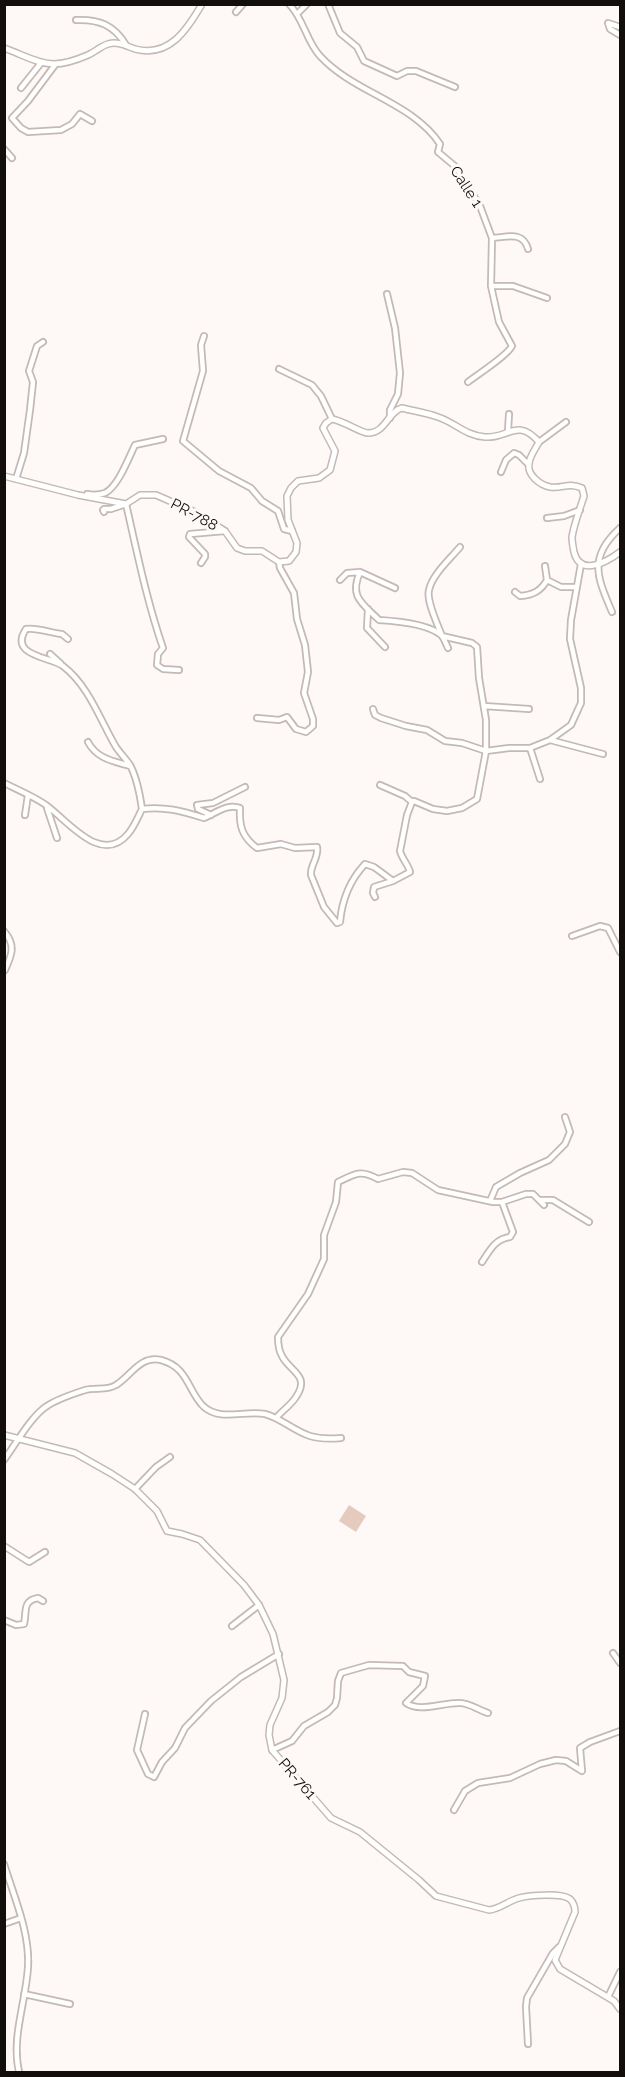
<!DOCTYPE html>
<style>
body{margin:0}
#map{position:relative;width:625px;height:2077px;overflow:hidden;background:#fef9f7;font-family:Raleway,sans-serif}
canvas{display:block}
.frame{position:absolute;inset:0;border:6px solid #110e0c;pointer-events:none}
</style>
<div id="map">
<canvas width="625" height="2077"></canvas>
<div class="frame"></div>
</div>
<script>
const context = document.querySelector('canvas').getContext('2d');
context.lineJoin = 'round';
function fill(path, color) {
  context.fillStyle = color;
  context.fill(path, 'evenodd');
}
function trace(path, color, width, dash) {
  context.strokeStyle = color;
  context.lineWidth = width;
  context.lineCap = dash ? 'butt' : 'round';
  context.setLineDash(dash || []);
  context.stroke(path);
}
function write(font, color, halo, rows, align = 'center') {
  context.font = font + ' Raleway,sans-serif';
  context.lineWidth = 6;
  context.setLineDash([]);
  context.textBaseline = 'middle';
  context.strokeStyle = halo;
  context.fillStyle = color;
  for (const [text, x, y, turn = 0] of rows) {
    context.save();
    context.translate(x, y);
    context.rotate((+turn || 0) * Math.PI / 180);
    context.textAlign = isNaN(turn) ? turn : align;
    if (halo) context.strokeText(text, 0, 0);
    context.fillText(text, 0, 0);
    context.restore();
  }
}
fill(new Path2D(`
 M349 1505 366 1516 356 1532 339 1521Z`), '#e5cabe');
const minor = new Path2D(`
 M289 4C304 19 306 41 320 56 354 93 412 102 440 144L438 152 456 167 480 206 492 238 491 286 499 322 512 346C507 356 478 374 468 382
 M328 4 340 33 357 47 364 61 397 76 407 71H416L455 87
 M236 12 243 4
 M298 13 307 4
 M76 20C99 19 114 25 126 45
 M620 27 608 23 610 29 620 35
 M55 65 28 101 12 118 21 128 28 132 61 130 72 124 80 114 92 121
 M21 88 41 63
 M4 149 12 158
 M492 238C508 237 523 231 528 249
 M491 286H513L547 298
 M387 294 395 328 400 373 398 394 390 410V418
 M204 336 201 345 203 371 183 441 219 471 251 488 262 501 278 511 284 529 292 531
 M279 369 312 385 321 396 332 419
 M508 431 509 414
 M539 442 566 422
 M501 472 506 460 514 453 519 455 528 464
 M16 479 24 453 30 410 33 382 29 371 37 346 43 342
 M87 494C93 495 99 495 105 493 118 487 129 457 135 445L163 439
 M104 512 103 510 104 509H111L126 504C137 552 147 602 163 648L158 654 157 665 163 669 179 670
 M547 518 564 516 580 510
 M201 563 205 557V554L189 537 190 534 225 531
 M545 566 547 580 561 587H577
 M360 572C349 597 362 603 379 620 396 621 428 624 441 635 444 638 446 644 448 648
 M340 580 347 573 360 572 395 588
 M515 592 520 596C533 595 541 591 547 580
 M368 609 367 628 385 647
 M612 612C597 577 588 557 620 528
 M68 639 62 634C50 633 37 627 26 629 8 656 51 657 63 666 89 686 100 720 116 747 120 753 126 759 130 765 137 778 140 795 142 809
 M50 654 61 664
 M484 706 529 709
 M373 709 375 715 381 718 406 726 427 730 445 741 462 743 486 751 509 748H530L550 740 603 754
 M257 718 279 720 287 717 296 729 306 732 313 726V719L304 693 308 672 305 645 297 619 294 593 280 568 279 562
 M550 740 571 725 581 703V688L570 639 571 620 581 564
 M88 742C97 759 113 761 130 766
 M530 748 540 779
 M4 783C18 790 33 796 46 805 67 820 101 866 128 834 134 827 138 817 142 809 164 806 182 811 204 818 216 813 228 803 240 808 239 826 242 837 257 848L281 844 295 848 317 847C319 858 310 865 311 875L324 907 337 923 340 922C342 900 350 880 365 864L374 867 393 881 410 872C408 864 402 859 400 851L407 815 412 802 414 801 433 809 447 811 462 808 477 799 486 751V720L479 678 477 647 472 643 442 636C438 625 426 601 429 590 432 575 450 559 460 547
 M380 785 405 796 412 802
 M47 808 57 838
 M25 815 28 795
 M211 815 198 809 197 805 213 803 245 787
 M375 897 373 893 374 887 393 881
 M4 931C16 945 12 955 5 970
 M572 936 600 926 608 928 620 952
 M540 1200H553L589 1222
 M490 1201 496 1187 520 1173 549 1160 565 1144 570 1132 565 1117
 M482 1262C490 1250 495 1239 510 1237L513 1232 502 1202
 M276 1418C282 1411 291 1405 296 1397 311 1375 289 1371 282 1356 279 1351 278 1344 278 1337L308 1294 324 1259V1235L336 1202 338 1182C355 1174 360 1169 378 1179L403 1172 412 1173 438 1190 493 1202H502L526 1194H533L544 1205
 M4 1460C15 1445 32 1415 47 1406 57 1399 73 1394 85 1390 94 1387 107 1391 116 1385 131 1376 140 1355 161 1360 188 1367 188 1391 203 1406 220 1422 244 1410 265 1414 281 1418 294 1431 310 1436 320 1439 331 1439 341 1438
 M135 1489 156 1467 170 1457
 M4 1546 29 1562 45 1552
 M4 1620 16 1625 24 1624C27 1611 22 1601 38 1598L43 1601
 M232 1626 259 1605
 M613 1653 620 1663
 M145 1714 137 1750 148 1774 154 1777 162 1762 175 1748 185 1728 211 1701 241 1677 279 1654
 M272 1750 292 1741 304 1726 328 1712 335 1705 337 1698 338 1681 341 1673 369 1665 403 1666 409 1672 425 1676 423 1686 406 1703C420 1713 444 1702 460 1703 469 1703 479 1710 488 1713
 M454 1810 465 1791 478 1783 510 1778 540 1764 556 1760 566 1761 582 1771 580 1748 590 1742 620 1731
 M4 1864C14 1897 30 1932 28 1967 26 2002 11 2037 19 2072
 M4 1924 21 1918
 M24 1994 70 2004
 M608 1997 620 1972
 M528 2044 526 2007 527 1998 553 1953 559 1947`);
const tertiary = new Path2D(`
 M4 48C41 62 49 72 88 55 95 52 101 46 108 44 118 41 126 46 135 49 169 58 187 30 202 4
 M4 476 78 495 126 504 140 495H156L195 512 225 531 237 548 245 551H262L279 562 289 561 296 552 297 543 288 520 287 496 291 488 298 481 319 478 330 470 335 451 323 428 326 423 332 419C344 421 361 433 368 433 386 433 388 411 402 408 414 411 427 413 438 417 456 423 464 435 485 437 508 439 517 417 539 442 536 448 529 457 529 464 527 475 540 485 550 487 563 489 567 482 582 488L584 496C580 509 574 524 572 537 572 542 573 547 574 552 580 577 607 562 620 552
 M4 1435 75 1453 112 1474 135 1489 157 1511 167 1531 182 1534 200 1540 244 1585 259 1605 273 1634 284 1680 282 1698 270 1725 269 1735 272 1750 331 1818 360 1832 419 1880 436 1896 489 1910C500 1909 508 1901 519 1898 530 1895 562 1893 570 1899 574 1903 575 1908 575 1912L555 1960 560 1969 614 2001 620 2009`);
trace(minor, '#c4b9b4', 8);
trace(tertiary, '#c4b9b4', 8);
trace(minor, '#fff', 4.5);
trace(tertiary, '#fff', 5);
write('15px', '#110e0c', '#fef9f7', [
 ["Calle 1",466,187,57],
 ["PR-788",194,515,28],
 ["PR-761",297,1779,49]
]);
</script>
